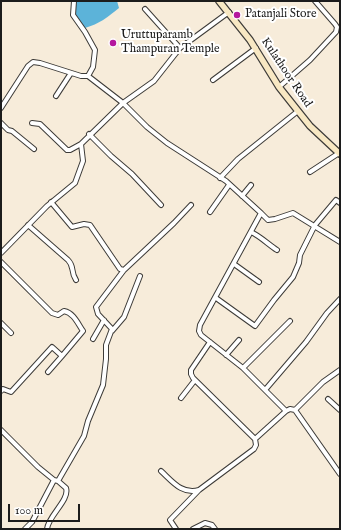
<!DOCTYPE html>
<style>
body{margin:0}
#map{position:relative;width:341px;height:530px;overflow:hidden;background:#f7ecda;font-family:"IM FELL English",serif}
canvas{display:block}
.frame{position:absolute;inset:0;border:2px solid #1c1c1c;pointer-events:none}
.scale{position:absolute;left:8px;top:504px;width:72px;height:18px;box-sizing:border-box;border:2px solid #1c1c1c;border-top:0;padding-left:5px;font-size:12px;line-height:14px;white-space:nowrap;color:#1c1c1c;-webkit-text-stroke:3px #fff;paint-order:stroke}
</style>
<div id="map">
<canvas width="341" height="530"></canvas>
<div class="frame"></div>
<div class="scale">100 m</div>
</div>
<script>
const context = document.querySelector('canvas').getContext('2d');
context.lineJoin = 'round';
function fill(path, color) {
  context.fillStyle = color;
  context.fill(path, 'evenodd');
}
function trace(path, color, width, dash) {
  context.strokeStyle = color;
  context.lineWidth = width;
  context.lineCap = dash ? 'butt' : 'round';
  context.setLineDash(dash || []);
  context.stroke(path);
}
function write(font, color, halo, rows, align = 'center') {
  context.font = font + ' "IM FELL English",serif';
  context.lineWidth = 4;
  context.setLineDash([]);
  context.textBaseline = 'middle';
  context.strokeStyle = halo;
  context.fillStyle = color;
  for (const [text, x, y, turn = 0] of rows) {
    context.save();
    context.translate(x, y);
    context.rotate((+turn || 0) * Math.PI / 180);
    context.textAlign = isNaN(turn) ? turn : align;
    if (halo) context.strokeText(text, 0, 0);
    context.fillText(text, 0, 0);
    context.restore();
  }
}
fill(new Path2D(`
 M76 1H117L119 8C108 17 99 24 85 28L75 14Z`), '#5cb3d9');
const minor = new Path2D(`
 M74 1 73 15 85 32 95 50 93 67 88 76 123 103 147 127 167 143 226 181 261 213
 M145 9 180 48
 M213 80 256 48
 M279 87 310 60 336 32 337 27 335 24 315 1
 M56 96 71 73
 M1 108 28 66 33 62 40 63 81 76H88
 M1 123 8 130 12 131 34 149
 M32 123 40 124 67 150H70L81 144
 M89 134 111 156 132 174 161 205
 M310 172 339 153
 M220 178 238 159 298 111
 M242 196 251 185
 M51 202 72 227 84 224 90 225 120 269 124 270 174 223 191 205
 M210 212 229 185
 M28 225 68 260C75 267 70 271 76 280
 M251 232C260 236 269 245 277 250
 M1 253 47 206 75 183 83 161 81 144 123 103 154 81 180 48 229 12
 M1 262 52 313 58 315 64 311C74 313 78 324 83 331L62 356 52 347 11 392 3 389 1 391
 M234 264 259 282
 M216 298 255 326 274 300 293 277 299 263 300 255 315 225 336 200 340 203
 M1 323 11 333
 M112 331 124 317 140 276
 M93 339 104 320
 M210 342 191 370V374L193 378 255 439 286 411 243 368 201 335 199 331 200 325 261 213 268 220 275 219 293 213 340 242
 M226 355 239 340
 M243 368 290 321
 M48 372 62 356
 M265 390 306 342 327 313 340 299
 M181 398 195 380
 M328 399 340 410
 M295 410 323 382 340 370
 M286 411 290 409 295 410 340 474
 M1 430 38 467 54 480 58 481 66 488C70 500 48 516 47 529
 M161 471C172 481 182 495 199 490L254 449 256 445 255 439
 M58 481 84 436 88 421 103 385 106 359V345L112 329 98 314 96 307 124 270
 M25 529 32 522 54 480
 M176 529 170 520 199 490
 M193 529 205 523 212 525 215 529`);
const secondary = new Path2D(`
 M219 1 250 40 279 87 298 111 310 126 340 154`);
trace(minor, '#3d3b38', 6);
trace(secondary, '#3d3b38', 8);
trace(minor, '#fff', 4);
trace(secondary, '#f8e8c3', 5.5);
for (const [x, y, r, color] of [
 [237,15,4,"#b5179e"],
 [113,43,4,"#b5179e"]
]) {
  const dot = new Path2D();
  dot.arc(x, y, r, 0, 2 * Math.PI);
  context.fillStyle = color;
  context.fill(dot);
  trace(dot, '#fff', 1.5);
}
write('12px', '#1c1c1c', '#fff', [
 ["Patanjali Store",245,15],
 ["Uruttuparamb",121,36],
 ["Thampuran Temple",121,50]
], 'left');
write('12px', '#1c1c1c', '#fff', [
 ["Kulathoor Road",286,73,56]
]);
</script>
